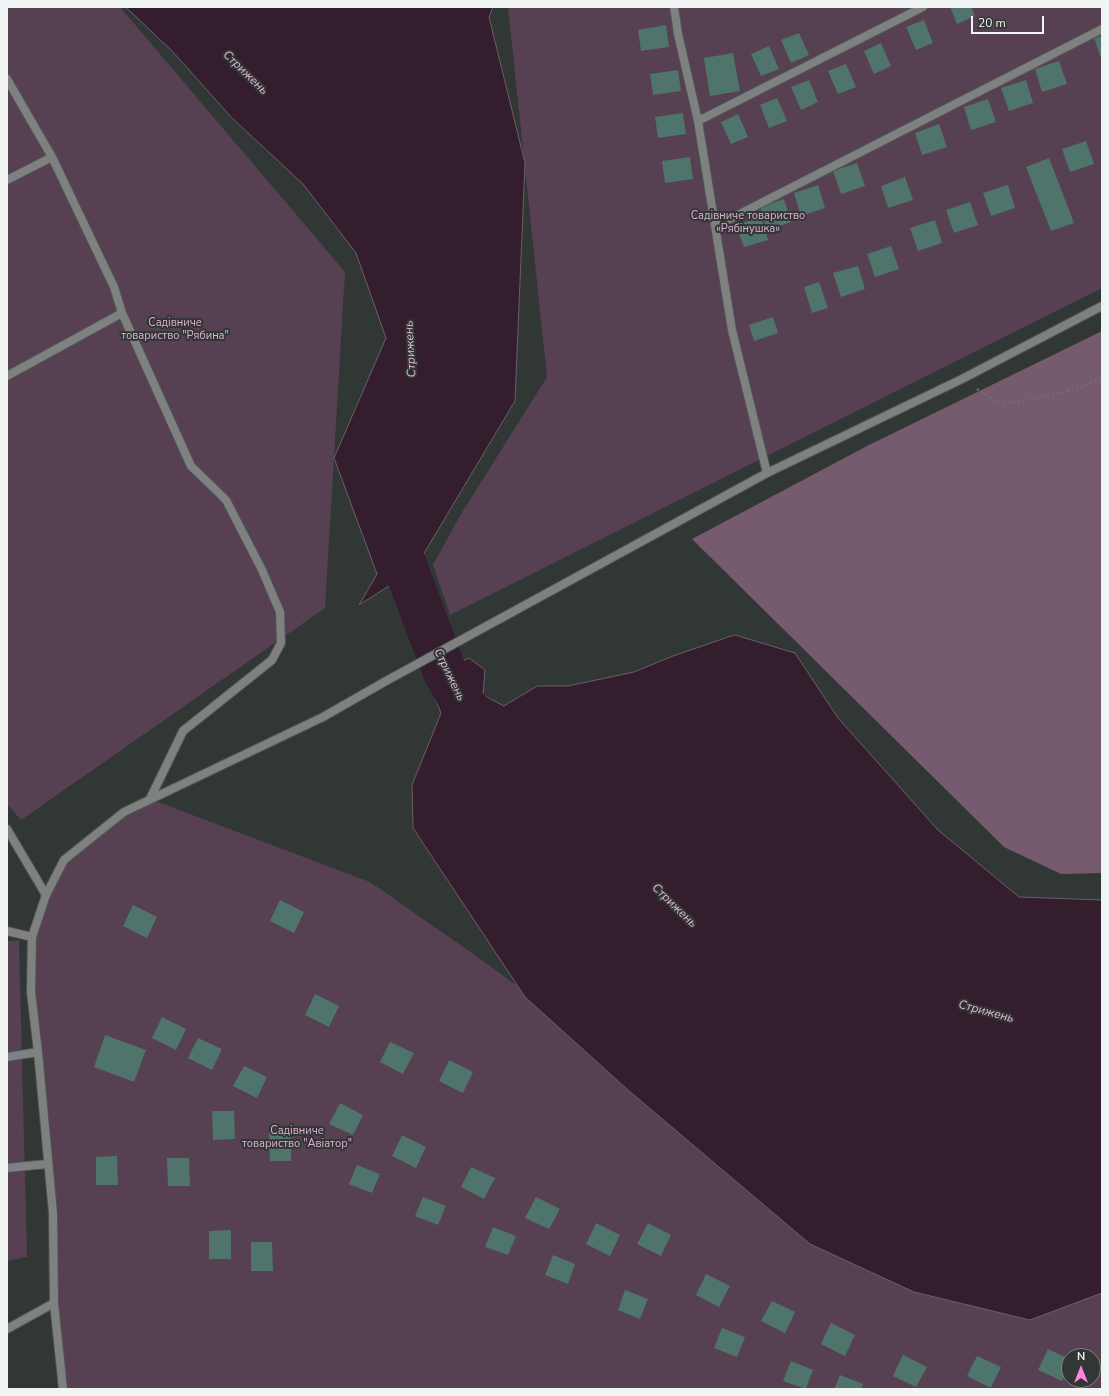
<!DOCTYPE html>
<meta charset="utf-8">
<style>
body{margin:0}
#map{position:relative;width:1109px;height:1396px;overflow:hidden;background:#313735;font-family:"Nunito Sans",sans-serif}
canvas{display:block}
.frame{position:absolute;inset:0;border:8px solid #f0f4f3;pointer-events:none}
.north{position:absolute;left:1061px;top:1348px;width:40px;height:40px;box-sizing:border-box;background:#313735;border:1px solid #7d8381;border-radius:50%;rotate:0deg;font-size:11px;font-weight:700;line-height:16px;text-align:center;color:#f0f4f3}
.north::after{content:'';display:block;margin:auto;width:14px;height:18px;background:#fe86e0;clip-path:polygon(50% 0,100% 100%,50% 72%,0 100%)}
.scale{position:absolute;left:971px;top:16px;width:73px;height:18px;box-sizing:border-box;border:2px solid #f0f4f3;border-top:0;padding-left:5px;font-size:12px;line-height:14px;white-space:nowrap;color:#f0f4f3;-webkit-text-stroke:3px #313735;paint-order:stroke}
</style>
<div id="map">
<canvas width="1109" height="1396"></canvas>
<div class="frame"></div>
<div class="north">N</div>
<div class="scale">20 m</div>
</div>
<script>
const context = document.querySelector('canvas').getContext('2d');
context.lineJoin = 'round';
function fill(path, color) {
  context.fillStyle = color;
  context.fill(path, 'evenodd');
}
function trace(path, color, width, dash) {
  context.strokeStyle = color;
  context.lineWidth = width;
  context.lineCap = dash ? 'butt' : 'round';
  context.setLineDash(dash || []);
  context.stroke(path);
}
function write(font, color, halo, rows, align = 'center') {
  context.font = font + ' "Nunito Sans",sans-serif';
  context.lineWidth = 4;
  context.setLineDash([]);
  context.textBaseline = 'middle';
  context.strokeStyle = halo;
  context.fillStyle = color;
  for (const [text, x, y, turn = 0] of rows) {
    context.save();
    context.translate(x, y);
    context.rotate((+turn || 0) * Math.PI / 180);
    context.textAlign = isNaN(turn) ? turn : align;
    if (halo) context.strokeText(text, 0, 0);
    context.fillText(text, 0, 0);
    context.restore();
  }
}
fill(new Path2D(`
 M7 7H120L345 272 325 608 21 820 7 804Z
 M508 7H1102V288L450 615 433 565 461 514 547 377Z
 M150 799 370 882 479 958 807 1200 1102 1251V1389H63L53 1213 31 992 32 937 64 860 124 812ZM1069 1356H1093V1380H1069Z
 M19 940 27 1257 7 1261V941Z`), '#574051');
fill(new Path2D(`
 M1102 331V873L1061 874 1004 847 692 539 867 446Z`), '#755b6d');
const water = new Path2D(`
 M126 7H493L489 17 525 163 515 401 414 570 359 605 377 574 334 458 386 338 356 253 303 184 232 118 173 52Z
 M735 635 795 653 838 718 938 830 1019 897 1102 900V1293L1030 1320 914 1292 810 1244 628 1090 525 997 413 828 412 785 441 713 427 678 469 658 485 670 483 695 504 706 537 686H568L634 672 673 656Z`);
fill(water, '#341e2e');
trace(water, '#6c5e69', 1);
trace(new Path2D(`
 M387 518 444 670 464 706 479 720`), '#341e2e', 44);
fill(new Path2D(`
 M950 7H971L975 16 957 24Z
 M924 20 933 43 916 50 906 27Z
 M666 25 669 47 641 51 638 30Z
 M799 33 809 55 791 63 781 40Z
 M1102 36V61L1094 38Z
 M881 43 891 66 874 74 864 51Z
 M769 46 779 69 761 76 751 54Z
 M733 53 740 91 710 96 704 58Z
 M1059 61 1067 84 1042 92 1035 69Z
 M846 64 856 87 838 94 828 71Z
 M678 70 681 91 653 95 650 74Z
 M809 80 818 102 801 110 791 87Z
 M1026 80 1033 103 1009 111 1001 88Z
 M777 98 787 121 769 128 760 105Z
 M988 99 996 122 971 130 964 107Z
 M683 113 686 134 658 138 655 117Z
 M738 114 748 137 731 144 721 122Z
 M939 124 947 147 922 155 915 133Z
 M1086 141 1094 164 1070 172 1062 149Z
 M690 157 693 179 665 183 662 161Z
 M1049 158 1074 223 1051 231 1026 167Z
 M857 163 865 186 841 194 833 171Z
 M905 177 913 200 888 208 881 186Z
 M818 185 825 208 801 216 794 193Z
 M1008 185 1015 208 991 216 983 193Z
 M784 199 791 222 767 230 760 207Z
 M970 202 978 225 954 233 946 210Z
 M761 217 768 240 744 247 736 225Z
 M935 220 942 243 918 251 910 228Z
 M891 246 899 269 875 277 867 254Z
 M858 266 865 289 841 297 833 273Z
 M819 282 828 308 812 313 804 287Z
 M773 317 778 333 754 341 749 325Z
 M280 900 304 912 294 933 270 921Z
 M133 905 157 917 147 938 123 926Z
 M315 994 339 1006 329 1027 305 1015Z
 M162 1017 186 1029 176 1050 152 1038Z
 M105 1035 146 1050 134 1082 94 1067Z
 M198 1038 222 1049 212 1070 188 1058Z
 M390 1042 414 1053 403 1074 380 1062Z
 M449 1060 473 1072 463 1093 439 1081Z
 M244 1066 267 1077 257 1098 233 1086Z
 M340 1103 363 1115 353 1135 329 1124Z
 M212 1111H234L235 1139 213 1140Z
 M269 1132H291V1161H270Z
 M402 1135 426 1147 416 1168 392 1156Z
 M117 1156 118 1185H96V1157Z
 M167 1158H189L190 1186H168Z
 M357 1165 380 1174 372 1193 349 1184Z
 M471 1167 495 1178 484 1199 461 1187Z
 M423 1197 446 1206 438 1225 415 1216Z
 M536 1197 560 1209 549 1229 525 1218Z
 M596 1223 620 1235 610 1256 586 1244Z
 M648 1223 671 1235 661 1256 637 1244Z
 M493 1227 516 1236 508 1255 485 1247Z
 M231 1230V1259H209V1231Z
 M251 1242H272L273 1271H251Z
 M553 1255 575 1264 568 1284 545 1275Z
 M706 1274 730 1286 719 1307 696 1295Z
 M625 1290 648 1299 640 1319 618 1310Z
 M772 1301 795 1312 785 1333 761 1321Z
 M831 1323 855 1335 845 1356 821 1344Z
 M722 1328 745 1337 737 1357 714 1348Z
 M1048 1349 1069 1359V1366L1062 1381 1038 1370Z
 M903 1355 927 1367 916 1387 893 1376Z
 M977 1356 1001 1367 991 1388 967 1376Z
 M791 1361 813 1370 806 1389 783 1381Z
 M840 1375 863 1384 861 1389H834Z`), '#4f746b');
const service = new Path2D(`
 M674 7 678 34 698 121 732 330 767 473
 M7 79 52 157 114 287 122 313 191 466 226 500 262 570 280 612 281 643 272 660 183 731 150 799
 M698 121 923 7
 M7 180 52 157
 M716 226 1102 29
 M7 376 122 313
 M7 829 46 895
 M7 931 32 937
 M7 1057 38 1052
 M7 1168 47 1164`);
const tertiary = new Path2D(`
 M7 1329 54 1303
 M63 1389 54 1303 53 1213 38 1052 31 992 32 937 46 895 64 860 124 812 323 717 386 681 767 473 962 379 1102 306`);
trace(service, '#505553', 10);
trace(tertiary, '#505553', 10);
trace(new Path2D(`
 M977 389 997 402 1013 403 1081 388 1102 377`), '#6b716f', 2.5, [2, 3]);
trace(service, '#7e8180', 8);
trace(tertiary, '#7e8180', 8);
write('11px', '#e1afd2', '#313735', [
 ["Садівниче товариство",748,216],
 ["«Рябінушка»",748,229],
 ["Садівниче",175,323],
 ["товариство \"Рябина\"",175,336],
 ["Садівниче",297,1131],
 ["товариство \"Авіатор\"",297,1144]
]);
write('italic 12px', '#e8b6d9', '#313735', [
 ["Стрижень",245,73,44],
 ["Стрижень",411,349,-93],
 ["Стрижень",449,675,64],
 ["Стрижень",674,906,44],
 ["Стрижень",986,1012,15]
]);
</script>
